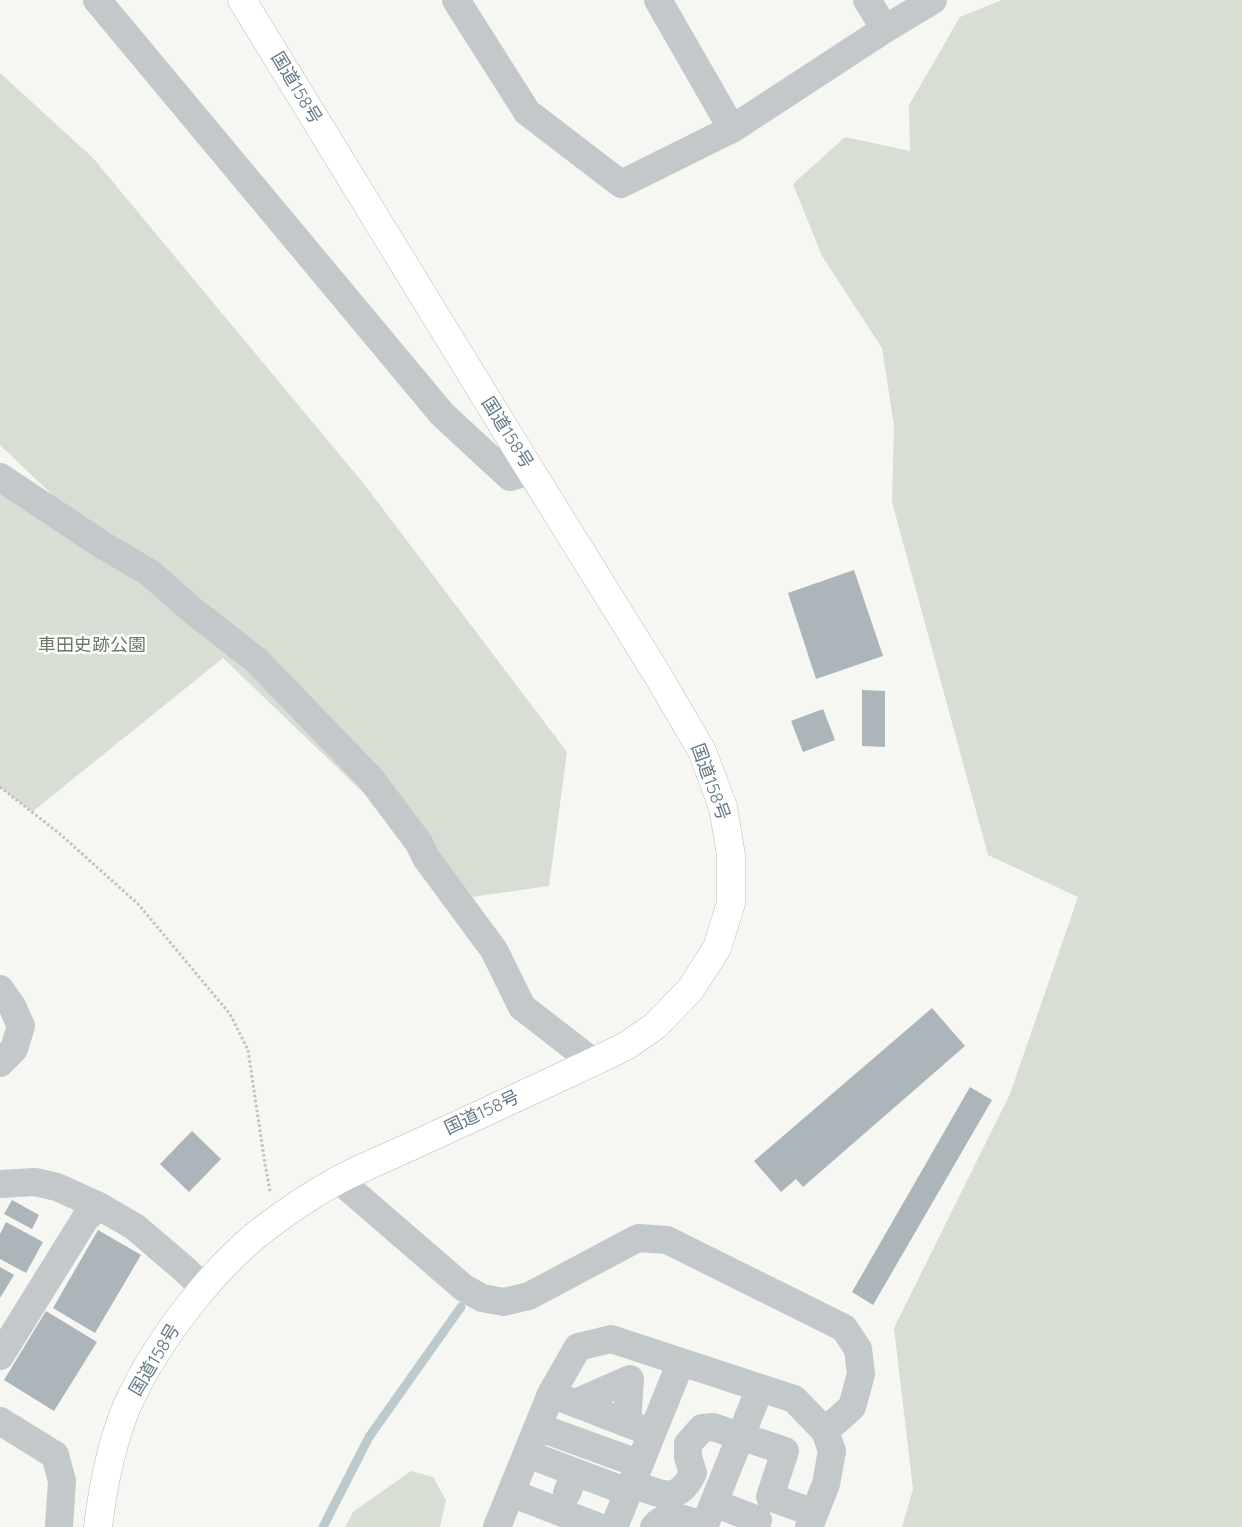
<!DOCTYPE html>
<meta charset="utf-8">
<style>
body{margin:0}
canvas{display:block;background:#f6f6f2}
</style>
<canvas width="1242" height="1527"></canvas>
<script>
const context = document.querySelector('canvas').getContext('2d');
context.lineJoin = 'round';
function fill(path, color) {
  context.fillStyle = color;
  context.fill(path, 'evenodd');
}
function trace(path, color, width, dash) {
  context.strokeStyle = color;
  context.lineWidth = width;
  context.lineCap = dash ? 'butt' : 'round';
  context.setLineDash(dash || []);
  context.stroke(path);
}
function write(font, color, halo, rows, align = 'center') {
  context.font = font + ' Quicksand,"Noto Sans JP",sans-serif';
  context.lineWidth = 5;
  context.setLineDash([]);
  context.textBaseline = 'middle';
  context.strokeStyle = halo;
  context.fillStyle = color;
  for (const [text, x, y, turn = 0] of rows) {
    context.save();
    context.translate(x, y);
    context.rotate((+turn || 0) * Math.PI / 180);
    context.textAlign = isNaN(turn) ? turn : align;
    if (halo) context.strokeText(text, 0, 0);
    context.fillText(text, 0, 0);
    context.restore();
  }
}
fill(new Path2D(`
 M1002 0H1242V1527H902L913 1489 894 1328 1010 1094 1078 897 988 855 892 502 894 426 882 348 822 256 793 184 845 137 910 151 909 105 960 17Z
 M0 73 93 158 364 484 567 752 549 886 472 897 223 658 32 812 0 787V477L108 548 0 445Z
 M411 1471 433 1477 446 1500 440 1527H345L353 1512Z`), '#d8ded3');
trace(new Path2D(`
 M323 1527 369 1437 461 1307`), '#bcc9cd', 9);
fill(new Path2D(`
 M854 570 883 656 816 679 788 593Z
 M862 690 885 691V747L862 746Z
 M823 709 835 740 803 752 791 721Z
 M932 1008 965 1046 803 1187 796 1179 781 1192 754 1161Z
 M970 1087 992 1100 873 1305 852 1292Z
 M192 1131 221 1159 189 1192 160 1164Z
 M12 1200 39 1215 32 1229 4 1214Z
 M6 1222 43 1242 26 1273 0 1259V1234Z
 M98 1230 141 1255 95 1333 53 1308Z
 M0 1267 14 1275 0 1298Z
 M46 1311 97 1342 54 1411 4 1380Z`), '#acb5ba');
const highway = new Path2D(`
 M98 1527C103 1486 111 1444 127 1406 157 1340 217 1261 276 1220 295 1206 320 1190 340 1179 369 1164 400 1152 429 1138 484 1113 539 1087 593 1062L626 1046 655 1026 690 990 717 948 731 903V855L723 807 702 751 657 674 524 460 242 0`);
trace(highway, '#b7bbbe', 29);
trace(new Path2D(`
 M0 787 60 834 138 904 230 1014 248 1050 265 1164 270 1191`), '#bfc1c3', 3, [2.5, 2.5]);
trace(new Path2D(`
 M97 0 442 414 510 477 530 471
 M456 0 527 112 621 184 732 129 885 29 933 0
 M658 0 732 129
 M867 0 885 29
 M0 477 104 546 150 573 192 610 256 660 371 779 419 843 426 858 494 950 522 1007 593 1062
 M0 989 12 1006 21 1026 14 1049 0 1063
 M339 1180 464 1288 482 1298 504 1302 529 1296 638 1238 667 1240 844 1328 858 1349 861 1374 852 1407 825 1431
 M0 1184 35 1182 57 1187 99 1206 135 1227 183 1268 204 1288
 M0 1356 85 1219 99 1206
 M551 1394 652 1433
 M575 1403 630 1379 627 1423
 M0 1421 55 1455 62 1481 59 1527
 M538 1427 640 1464
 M527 1454 628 1492
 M632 1483C659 1494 677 1506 693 1473L688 1457V1444L702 1428 713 1427 785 1451 770 1497 814 1513
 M511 1493 599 1527
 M567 1493 575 1472
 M714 1503 758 1520 756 1527
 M497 1527 551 1394 578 1347 611 1339 794 1399 825 1431 832 1451 826 1484 809 1527
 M614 1527 681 1362
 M654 1527C669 1509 686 1520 704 1526
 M704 1527 760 1388`), '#c3c8cb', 28);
trace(highway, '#fff', 28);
write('18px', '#637886', '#fff', [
 ["国道158号",296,88,59],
 ["国道158号",507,433,58],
 ["国道158号",710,782,70],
 ["国道158号",482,1113,-25],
 ["国道158号",155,1360,-59]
]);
write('18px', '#697c62', '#fff', [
 ["車田史跡公園",92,646]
]);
</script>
